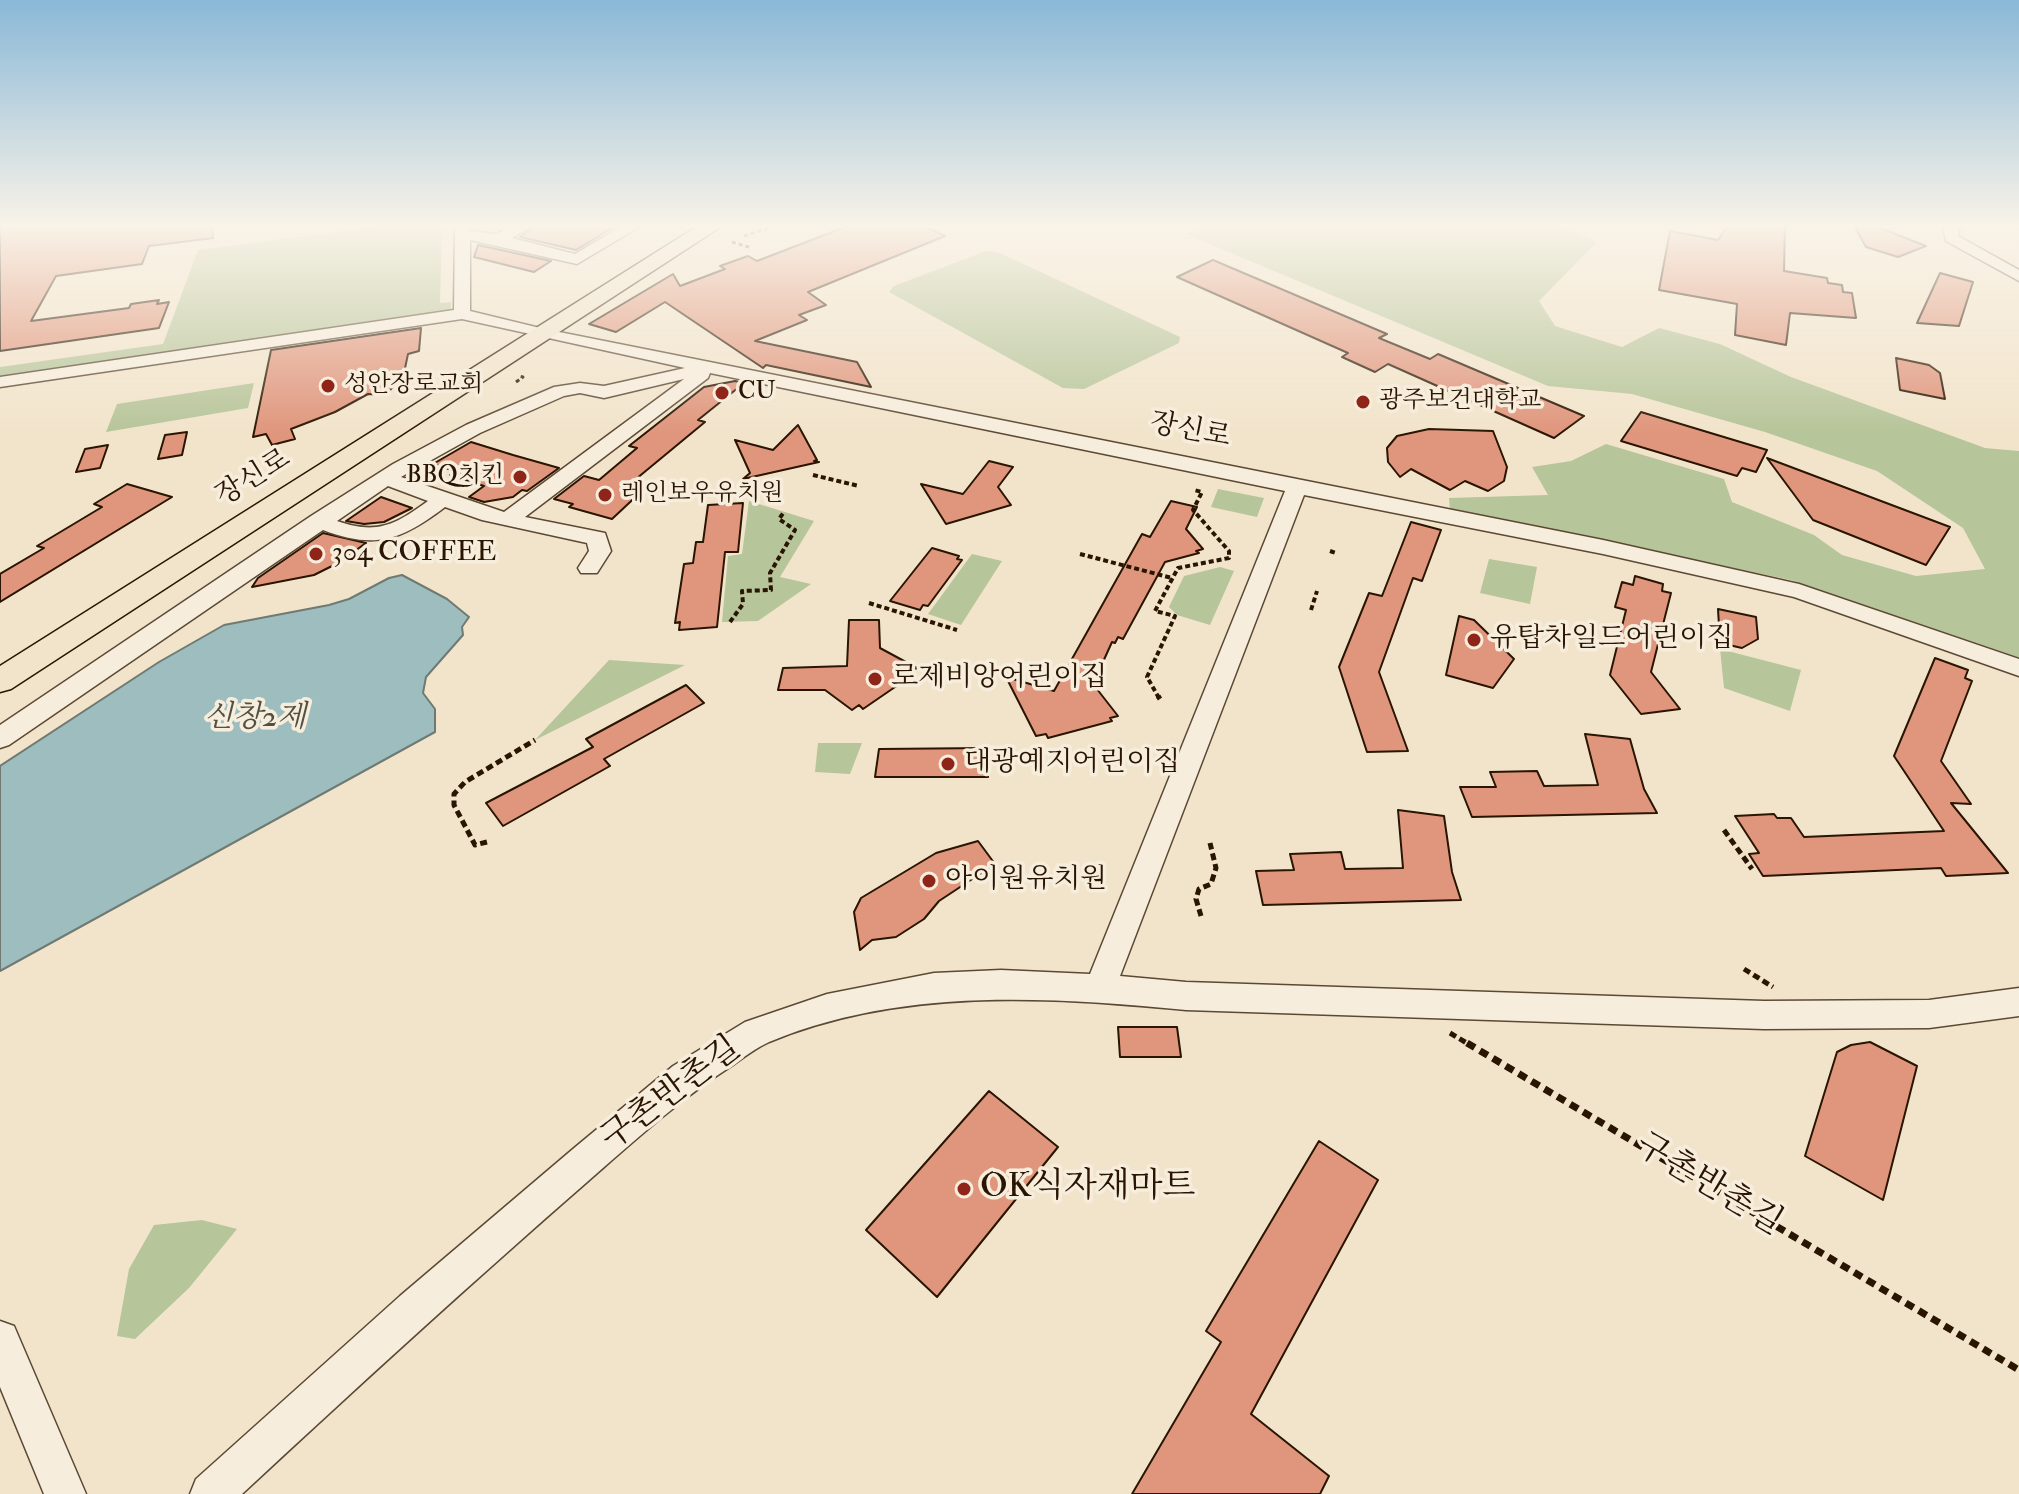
<!DOCTYPE html>
<meta charset="utf-8">
<style>
body{margin:0}
canvas{display:block;background:#f2e4cb}
</style>
<canvas width="2019" height="1494"></canvas>
<script>
const context = document.querySelector('canvas').getContext('2d');
context.lineJoin = 'round';
function fill(path, color) {
  context.fillStyle = color;
  context.fill(path, 'evenodd');
}
function trace(path, color, width, dash) {
  context.strokeStyle = color;
  context.lineWidth = width;
  context.lineCap = dash ? 'butt' : 'round';
  context.setLineDash(dash || []);
  context.stroke(path);
}
function write(font, color, halo, rows, align = 'center') {
  context.font = font + ' "IM FELL Double Pica","Noto Serif KR",serif';
  context.lineWidth = 7;
  context.setLineDash([]);
  context.textBaseline = 'middle';
  context.strokeStyle = halo;
  context.fillStyle = color;
  for (const [text, x, y, turn = 0] of rows) {
    context.save();
    context.translate(x, y);
    context.rotate((+turn || 0) * Math.PI / 180);
    context.textAlign = isNaN(turn) ? turn : align;
    if (halo) context.strokeText(text, 0, 0);
    context.fillText(text, 0, 0);
    context.restore();
  }
}
fill(new Path2D(`
 M399 224H442L440 303 451 302V311L0 377V367L163 344 198 250Z
 M1206 224H1552L1597 242 1539 301 1555 326 1622 347 1659 328 1720 344 1791 377 1985 448 2019 451V658L1791 580 1450 510 1449 498 1548 495 1532 467 1571 461 1606 444 1724 479 1732 502 1814 535 1842 555 1916 576 1985 569 1963 528 1877 471 1765 432 1632 394 1548 386 1186 234Z
 M986 251 1000 253 1180 337 1179 343 1084 389 1063 388 889 292 894 286Z
 M254 383 248 408 106 432 117 404Z
 M1218 489 1264 498 1257 517 1211 507Z
 M749 501 814 521 780 577 811 584 758 621 722 622 728 556 742 554Z
 M972 554 1002 561 961 625 928 614Z
 M1489 559 1537 567 1530 604 1480 593Z
 M1220 567 1234 571 1210 625 1177 615 1169 607 1184 576Z
 M1720 649 1801 670 1790 711 1724 688Z
 M609 660 685 665 535 740Z
 M818 743H862L850 774 815 772Z
 M202 1220 237 1229 189 1288 135 1339 117 1336 129 1269 154 1225Z`), '#b7c59a');
const water = new Path2D(`
 M402 575 447 599 469 617 462 627 463 635 426 677 423 693 435 709V732L0 971V766L159 662 224 625 329 605 349 599 389 578Z`);
fill(water, '#9dbdbe');
trace(water, '#6f7a72', 2);
const building = new Path2D(`
 M0 224H212L213 238 149 246 142 264 56 276 31 321 129 308 131 304 159 300 157 304 169 302 159 328 0 351Z
 M538 224H619L576 250 520 237Z
 M853 224H920L945 236 808 292 826 305 799 315 807 320 755 341 857 362 871 387 766 365 763 368 665 302 616 332 589 324 673 274 680 286 725 269 720 266 748 256 757 261Z
 M1729 224H1785L1784 271 1827 278 1828 283 1842 285 1843 292 1852 293 1856 318 1790 313 1786 345 1735 335 1737 304 1659 290 1670 231 1718 240Z
 M1853 224H1870L1926 246 1898 257 1866 247Z
 M478 245 551 261 534 272 474 257Z
 M1213 260 1387 334 1379 338 1430 359 1438 354 1584 416 1554 438 1388 364 1375 372 1342 357 1348 353 1177 277Z
 M1940 273 1973 282 1959 326 1917 323Z
 M421 328 419 351 408 354 404 373 386 395 368 394 335 412 291 429 295 439 272 445 266 434 253 437 271 350Z
 M1896 358 1929 365 1940 373 1945 399 1900 390Z
 M735 381 744 383 698 420 705 422 636 479 643 481 636 487 644 489 612 519 569 507 573 504 554 499 584 476 599 480 637 448 629 446 704 387Z
 M1641 412 1767 450 1756 472 1742 468 1737 476 1621 441Z
 M798 425 817 460 814 461 819 462 743 479 750 473 735 440 773 450Z
 M1429 429 1493 431 1507 467 1504 481 1488 491 1465 481 1450 490 1411 469 1400 477 1388 462 1387 448 1397 436Z
 M187 432 182 455 158 459 165 435Z
 M471 442 513 455 559 468 527 491 522 490 513 497 484 502 469 497 484 486 450 475 455 471 433 464Z
 M108 445 100 468 76 472 85 449Z
 M1767 458 1950 527 1926 565 1813 520Z
 M989 461 1013 467 998 487 1011 505 946 524 921 484 963 494Z
 M127 484 172 497 0 602V574L44 548 37 546 102 507 94 504Z
 M381 497 412 508 384 522 364 524 346 521Z
 M1171 501 1197 507 1186 529 1203 549 1196 551 1199 553 1165 562 1123 639 1118 637 1115 643 1112 642 1093 684 1118 716 1110 718 1112 721 1048 738 1046 734 1036 736 1006 677 1054 691 1142 534 1150 537Z
 M743 503 738 552H725L717 627 679 630 680 622 675 623 684 564 693 563 696 542H703L708 505Z
 M1411 522 1441 530 1422 581 1413 578 1379 672 1408 751 1367 752 1339 667 1369 593 1382 596Z
 M323 533 366 543 338 563 314 575 252 587 258 578Z
 M932 548 959 556 957 559 962 560 928 606 923 605 920 610 890 601Z
 M1635 576 1663 584 1662 591 1671 593 1651 672 1680 709 1641 714 1610 675 1626 610 1615 607 1622 582 1633 585Z
 M1718 609 1756 617 1758 639 1742 648 1720 643Z
 M1459 616 1474 620 1514 659 1493 688 1446 675Z
 M849 620H879L880 648 917 668 910 672 914 674 863 709 859 705 852 710 825 690H778L783 668 847 666Z
 M1935 658 1968 670 1965 678 1972 681 1941 761 1971 804 1951 803 2008 873 1946 876 1941 868 1763 876 1749 854 1759 853 1735 816 1774 814 1777 818H1791L1804 837 1944 831 1894 756Z
 M686 685 704 703 604 759 610 766 503 826 486 803 593 747 586 739Z
 M1585 734 1630 739 1644 789 1657 813 1472 817 1460 787H1496L1490 772 1537 771 1544 786 1598 785Z
 M988 748V777H875L879 749Z
 M1398 810 1444 816 1452 872 1461 900 1263 905 1256 871 1294 870 1290 854 1341 852 1345 869 1403 868Z
 M978 841 995 864 939 901 924 919 896 937 872 940 860 950 854 912 861 898 936 853Z
 M1118 1027H1177L1181 1057H1120Z
 M1870 1042 1917 1066 1883 1200 1805 1156 1837 1052 1851 1045Z
 M989 1091 1058 1147 937 1297 866 1230Z
 M1319 1141 1378 1180 1251 1414 1329 1476 1320 1494H1132L1221 1342 1206 1331Z`);
fill(building, '#e0967d');
trace(building, '#291501', 2);
const minor = new Path2D(`
 M455 224H469V231L496 234 516 224H535L512 238 575 254 626 224H644L577 264 470 240V311L544 329 1603 540 1799 584 2019 659V676L1794 597 1603 554 1304 495 1120 976 1186 982 1764 1001 1929 1000 2019 988V1016L1929 1028 1764 1029 1186 1010C1046 997 902 987 769 1042 756 1048 744 1057 733 1065 680 1099 634 1141 587 1182 470 1284 356 1388 242 1494H190L196 1479 400 1296 573 1149 673 1066 745 1022 827 994 934 973 1001 970 1090 974 1285 491 710 373 708 378 525 517 605 533 611 551 597 573H581L578 568 589 551 587 543 482 520 445 507C402 540 375 550 323 530L9 745 0 748V725L311 516 393 464 466 425 554 387 580 383 604 386 685 368 462 319 0 387V377L454 310ZM684 379 504 512 401 477 480 433 564 396 580 393 604 398ZM388 486 428 501C395 525 377 535 337 521Z
 M1945 224H1960L1958 236 2019 270V281L1946 241 1943 228Z
 M0 1321 14 1326 86 1494H44L0 1387Z`);
const major = new Path2D(`
 M701 224H725L11 689 0 692V666Z`);
trace(minor, '#5b4934', 3);
trace(major, '#291501', 3);
trace(new Path2D(`
 M744 236 769 228 765 224
 M732 242 749 247
 M516 382 523 377 519 376`), '#291501', 3, [4, 3]);
trace(new Path2D(`
 M813 475 859 486
 M1330 551 1336 553
 M1080 554 1172 578
 M869 603 957 630
 M1311 610 1317 591
 M730 622 743 604 742 591 771 590 770 573 795 530 779 519 784 512
 M1159 698 1147 677 1175 616 1155 611 1178 568 1229 558V551L1193 510 1202 492 1194 490`), '#291501', 4, [5, 3]);
trace(new Path2D(`
 M1158 696 1160 699
 M1724 830 1752 869
 M487 842 475 845 454 805V794L465 782 535 740
 M1201 916 1196 899 1199 889 1211 884 1216 868 1210 843
 M1744 969 1773 987
 M1450 1033 1470 1045`), '#291501', 5, [7, 4]);
trace(new Path2D(`
 M1467 1043 2019 1370`), '#291501', 7, [9, 6]);
fill(minor, '#f7eddd');
fill(major, '#f2e4cb');
const sky = context.createLinearGradient(0, 0, 0, 433);
sky.addColorStop(0, '#8ab8d7');
sky.addColorStop(0.52, '#f9f3e8');
sky.addColorStop(1, '#f9f3e800');
context.fillStyle = sky;
context.fillRect(0, 0, 2019, 433);
for (const [x, y, r, color] of [
 [328,386,8,"#8f2418"],
 [722,393,8,"#8f2418"],
 [1363,402,8,"#8f2418"],
 [520,477,8,"#8f2418"],
 [605,495,8,"#8f2418"],
 [316,554,8,"#8f2418"],
 [1474,640,8,"#8f2418"],
 [875,679,8,"#8f2418"],
 [948,764,8,"#8f2418"],
 [929,881,8,"#8f2418"],
 [964,1189,8,"#8f2418"]
]) {
  const dot = new Path2D();
  dot.arc(x, y, r, 0, 2 * Math.PI);
  context.fillStyle = color;
  context.fill(dot);
  trace(dot, '#f7eddd', 3);
}
write('24px', '#291501', '#f7eddd', [
 ["성안장로교회",344,386],
 ["CU",738,393],
 ["광주보건대학교",1379,402],
 ["BBQ치킨",504,477,"right"],
 ["레인보우유치원",621,495]
], 'left');
write('28px', '#291501', '#f7eddd', [
 ["장신로",1190,432,11],
 ["장신로",254,479,-32]
]);
write('28px', '#291501', '#f7eddd', [
 ["304 COFFEE",332,554],
 ["유탑차일드어린이집",1490,640],
 ["로제비앙어린이집",891,679],
 ["대광예지어린이집",964,764],
 ["아이원유치원",945,881]
], 'left');
write('italic 30px', '#525043', '#f7eddd', [
 ["신창2제",255,720]
]);
write('34px', '#291501', '#f7eddd', [
 ["구촌반촌길",672,1095,-37],
 ["구촌반촌길",1708,1186,31]
]);
write('34px', '#291501', '#f7eddd', [
 ["OK식자재마트",980,1189]
], 'left');
</script>
